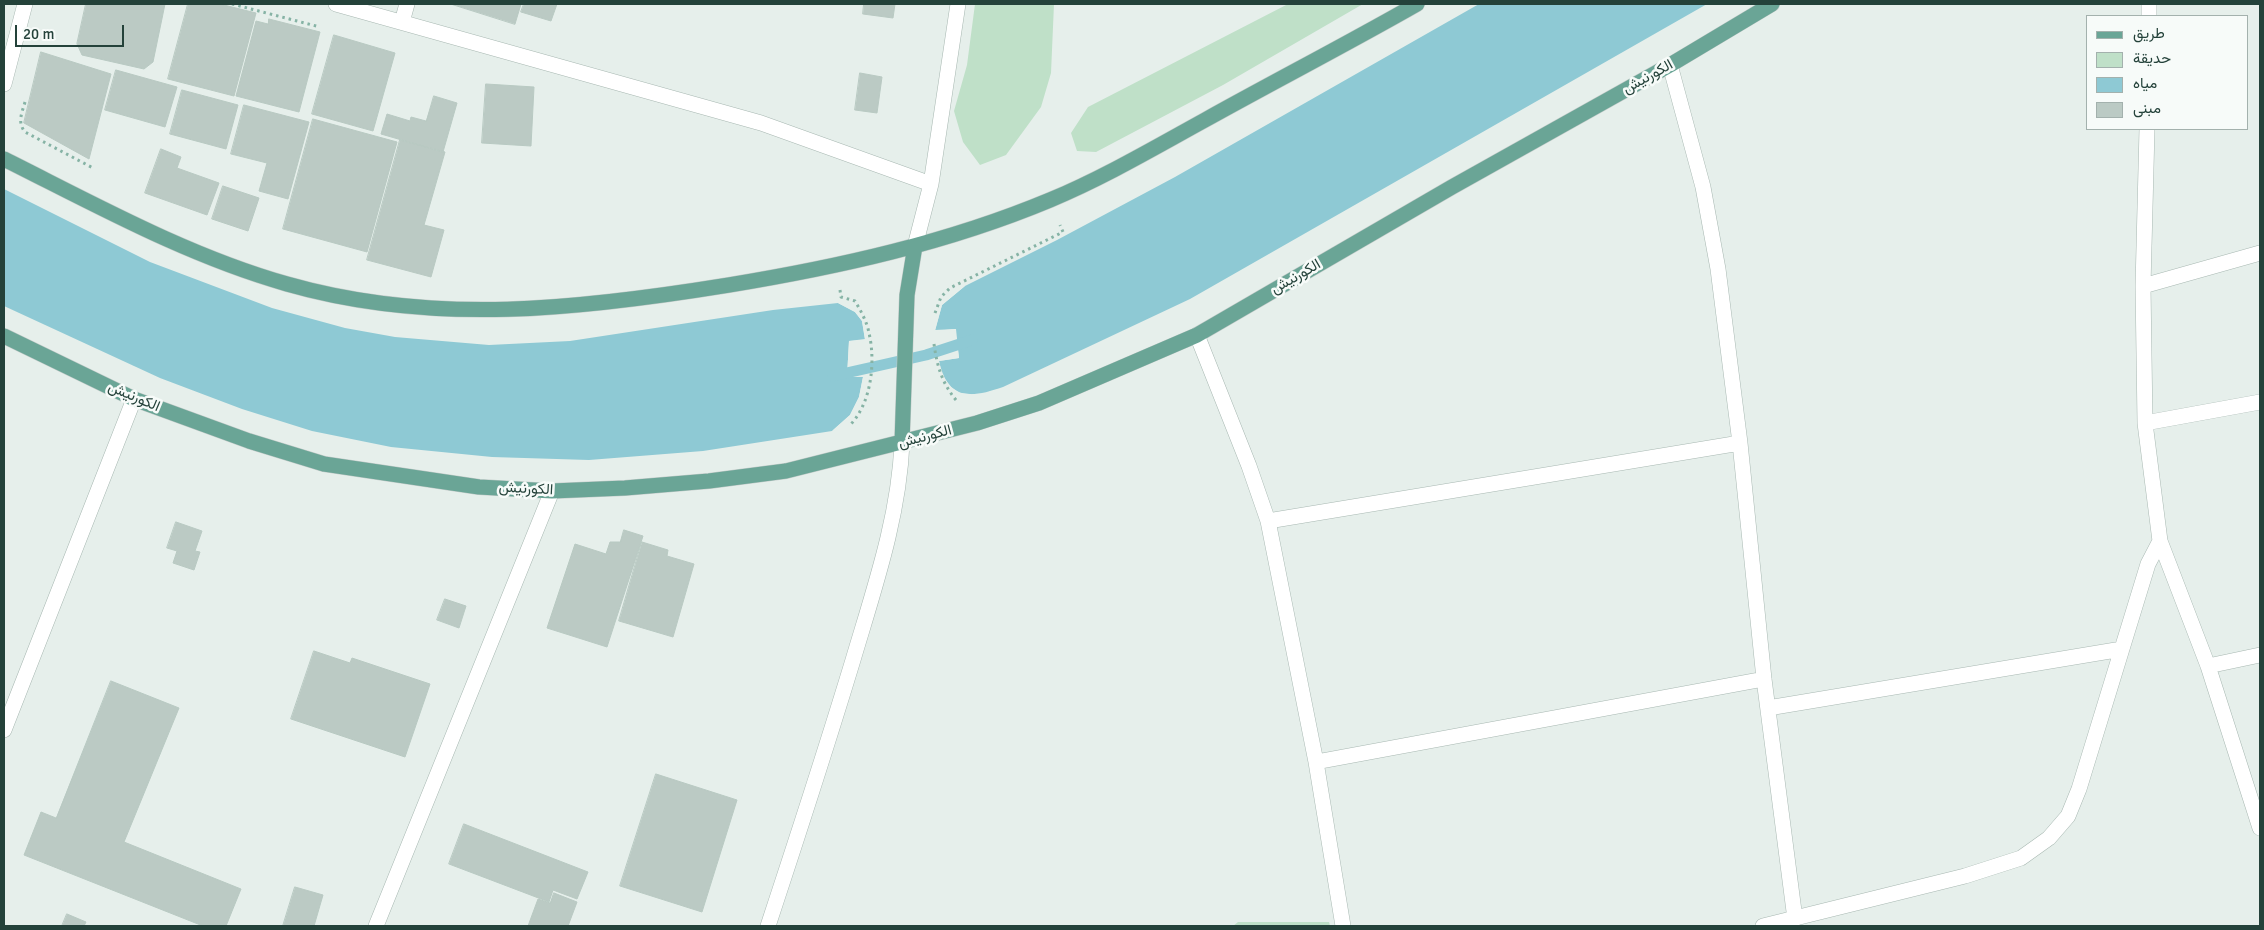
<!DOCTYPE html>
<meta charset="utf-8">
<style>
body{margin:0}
#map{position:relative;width:2264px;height:930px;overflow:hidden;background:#e6efeb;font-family:Signika,Vazirmatn,sans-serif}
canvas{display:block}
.frame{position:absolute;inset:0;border:5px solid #24423a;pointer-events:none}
.legend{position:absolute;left:2086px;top:15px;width:162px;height:115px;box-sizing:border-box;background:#f7fbf9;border:1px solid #a3b1ad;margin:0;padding:6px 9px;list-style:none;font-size:15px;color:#24423a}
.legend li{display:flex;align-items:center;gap:10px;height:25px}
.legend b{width:25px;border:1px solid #a3b1ad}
.scale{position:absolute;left:15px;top:25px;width:109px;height:22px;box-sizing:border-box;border:2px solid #24423a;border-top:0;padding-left:6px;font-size:15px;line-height:18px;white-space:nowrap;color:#24423a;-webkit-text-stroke:4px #f7fbf9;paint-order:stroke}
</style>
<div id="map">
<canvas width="2264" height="930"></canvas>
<div class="frame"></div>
<ul class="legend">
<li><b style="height:6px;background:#6aa596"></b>طريق</li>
<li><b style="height:14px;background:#bfe0c8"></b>حديقة</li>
<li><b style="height:14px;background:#8ec9d4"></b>مياه</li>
<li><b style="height:14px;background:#bbcac4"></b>مبنى</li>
</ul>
<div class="scale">20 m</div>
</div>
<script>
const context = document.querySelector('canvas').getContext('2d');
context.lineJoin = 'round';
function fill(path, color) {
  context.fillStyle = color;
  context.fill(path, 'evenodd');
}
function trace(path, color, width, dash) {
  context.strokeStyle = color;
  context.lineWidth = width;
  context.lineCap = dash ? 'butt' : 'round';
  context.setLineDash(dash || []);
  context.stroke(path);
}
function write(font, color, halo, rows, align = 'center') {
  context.font = font + ' Signika,Vazirmatn,sans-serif';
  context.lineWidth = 5;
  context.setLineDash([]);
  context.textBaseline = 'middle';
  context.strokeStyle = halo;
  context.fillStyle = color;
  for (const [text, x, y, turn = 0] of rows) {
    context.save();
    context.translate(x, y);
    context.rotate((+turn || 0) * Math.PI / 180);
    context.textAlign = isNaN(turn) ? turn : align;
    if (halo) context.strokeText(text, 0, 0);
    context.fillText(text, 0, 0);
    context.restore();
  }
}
fill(new Path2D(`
 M975 4H1054L1051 73 1041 107 1006 155 980 165 963 142 954 111 967 65Z
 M1288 4H1363L1223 85 1096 152 1077 151 1071 133 1088 107Z
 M1238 922H1329L1330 926H1233Z`), '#bfe0c8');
fill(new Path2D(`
 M1479 4H1707L1190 299 1003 387C971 398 948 401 939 361L959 358 955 329 935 331 942 305 965 286 1057 240 1175 177Z
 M4 189 150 262 272 308 345 328 395 337 489 345 570 341 773 310 838 303 855 312 862 321 865 340 849 341 847 377H863L859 397 850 415 832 431 703 451 589 460 492 457 391 447 312 431 242 409 160 378 4 306Z`), '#8ec9d4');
fill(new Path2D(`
 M965 286 942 305 935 330 956 329 959 358 939 361 942 375 951 387 960 393 980 395 971 396 959 395 950 389 940 375 937 359 956 356 954 332 935 333 932 331 940 304 960 287Z
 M843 302 856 310 864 320 867 339 866 342 851 343 849 375H864L866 377 861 398 852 416 837 429 832 431 850 415 859 397 863 377H847L849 341 865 339 862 321 855 312 838 303Z`), '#e6efeb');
trace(new Path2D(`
 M833 376 926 355 972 340`), '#8ec9d4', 11);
const building = new Path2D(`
 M86 4H165L153 62 144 69 82 55 77 44Z
 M188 4H220L256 13 234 96 168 79Z
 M451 4H521L515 24Z
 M524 4H557L551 21 521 12Z
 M864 4H895L893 18 863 14Z
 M269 19 320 32 299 112 236 96 256 21 268 24Z
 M334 35 395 53 373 131 312 114Z
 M41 52 111 74 89 159 24 123Z
 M116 70 177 87 165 127 105 110Z
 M860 73 882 77 877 113 855 110Z
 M486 84 534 87 531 146 482 143Z
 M182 90 238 105 226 149 170 134Z
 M434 96 457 103 443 152 381 134 387 114 410 121 411 117 426 121Z
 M244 105 309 122 288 199 259 191 267 163 231 154Z
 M313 119 397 142 367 252 283 229Z
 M400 140 445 152 424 225 444 230 431 277 367 260Z
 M161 149 181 157 177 168 219 183 207 215 145 193Z
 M223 186 259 198 248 231 212 219Z
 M176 522 202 531 195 551 200 552 194 570 173 563 177 551 167 548Z
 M624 530 643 536 607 647 547 628 575 544 606 554 610 542H620Z
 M642 542 668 550 667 556 694 564 673 637 619 621Z
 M445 599 466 606 459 628 437 620Z
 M314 651 350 663 352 658 430 684 405 757 291 719Z
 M111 681 179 708 124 842 241 889 226 926H203L24 855 41 812 56 818Z
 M656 774 737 800 702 912 620 886Z
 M464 824 588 872 577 899 553 890 549 902 449 864Z
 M295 887 323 895 314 926H283Z
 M554 893 577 902 568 926H528L538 899 550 903Z
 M67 914 86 922 84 926H62Z`);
fill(building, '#bbcac4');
trace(building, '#b8c9c2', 1);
const minor = new Path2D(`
 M336 4 761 123 931 184
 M2149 16V4
 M402 22 407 4
 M1670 65 1703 187 1718 269 1740 443 1764 679 1795 919
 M4 84 25 4
 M2147 129 2143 286 2145 423 2160 541 2208 666 2260 828
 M915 246 931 184 958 4
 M2143 286 2260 253
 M1197 335 1249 466 1268 521 1316 762 1343 926
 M2145 423 2260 402
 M1268 521 1740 443
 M2208 666 2260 655
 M1768 708 2122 649
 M4 730 134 399
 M1316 762 1764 679
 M376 926 552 491
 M768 926C797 838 826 749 853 660 874 589 899 517 902 443
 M1763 926 1965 876 2021 858 2049 838 2068 816 2079 789 2148 564 2160 541`);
const major = new Path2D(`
 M4 159C96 205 188 256 287 284 434 326 581 309 729 285 838 267 947 243 1050 200 1103 178 1154 148 1205 120 1275 81 1347 44 1417 4
 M4 336 134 399 249 441 324 464 479 487 552 491 625 488 709 481 786 471 977 423 1039 403 1197 335 1452 187 1670 65 1772 4
 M902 443 907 295 915 246`);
trace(minor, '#a8b8b2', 16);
trace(major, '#c2cac8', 16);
trace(new Path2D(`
 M232 4 320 27
 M25 102C22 113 17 122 25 132L93 168
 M840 290 841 297 855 301C861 311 867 322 869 333 876 363 871 405 849 426
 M935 313 941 297 950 288 1063 232 1060 225
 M934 344C937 366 942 383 956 400`), '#86b3a5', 3, [2.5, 4]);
trace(minor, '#fff', 15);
trace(major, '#6aa596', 15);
write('15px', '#24423a', '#f7fbf9', [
 ["الكورنيش",1648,77,-29],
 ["الكورنيش",1296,277,-30],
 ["الكورنيش",134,397,23],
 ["الكورنيش",925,437,-15],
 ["الكورنيش",526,489,3]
]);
</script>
